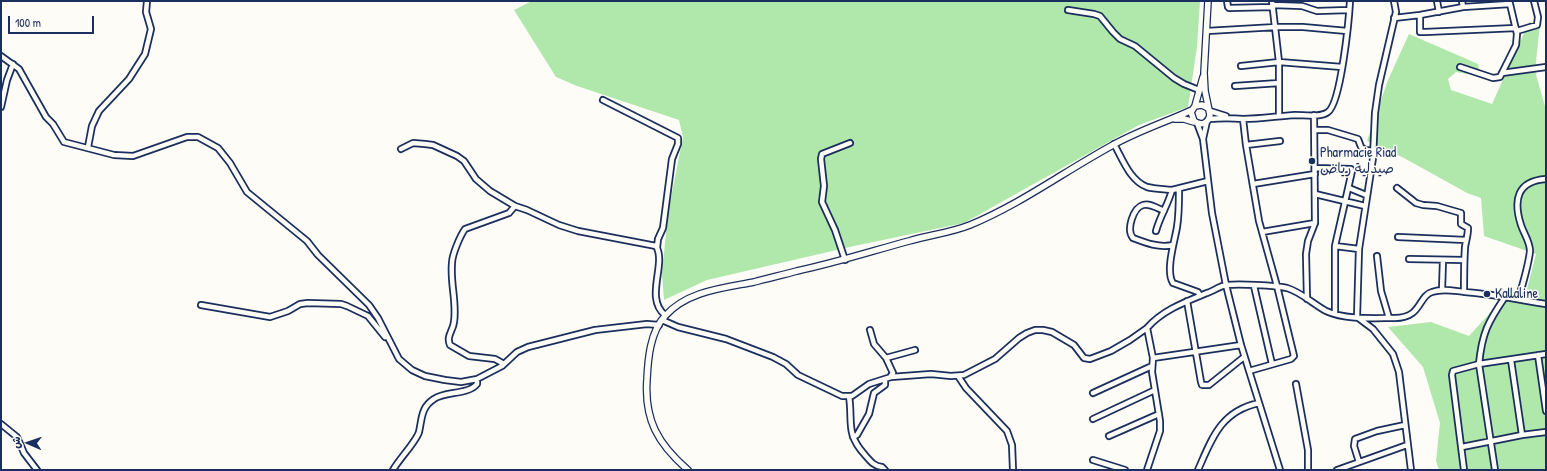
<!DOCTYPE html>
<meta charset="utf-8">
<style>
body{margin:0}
#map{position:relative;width:1547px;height:471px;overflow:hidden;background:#fdfcf7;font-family:"Patrick Hand","Playpen Sans Arabic",sans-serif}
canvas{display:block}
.frame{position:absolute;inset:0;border:2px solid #1b2f5e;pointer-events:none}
.north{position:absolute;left:8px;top:423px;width:40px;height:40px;-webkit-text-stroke:3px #fdfcf7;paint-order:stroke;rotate:272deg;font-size:11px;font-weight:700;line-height:16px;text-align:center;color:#1b2f5e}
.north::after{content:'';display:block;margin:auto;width:14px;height:18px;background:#1b2f5e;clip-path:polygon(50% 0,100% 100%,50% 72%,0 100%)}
.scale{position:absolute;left:8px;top:16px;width:86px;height:18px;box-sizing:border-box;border:2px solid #1b2f5e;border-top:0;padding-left:5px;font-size:12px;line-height:14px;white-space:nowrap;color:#1b2f5e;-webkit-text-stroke:3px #fdfcf7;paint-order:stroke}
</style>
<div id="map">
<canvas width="1547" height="471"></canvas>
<div class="frame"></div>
<div class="north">ش</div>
<div class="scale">100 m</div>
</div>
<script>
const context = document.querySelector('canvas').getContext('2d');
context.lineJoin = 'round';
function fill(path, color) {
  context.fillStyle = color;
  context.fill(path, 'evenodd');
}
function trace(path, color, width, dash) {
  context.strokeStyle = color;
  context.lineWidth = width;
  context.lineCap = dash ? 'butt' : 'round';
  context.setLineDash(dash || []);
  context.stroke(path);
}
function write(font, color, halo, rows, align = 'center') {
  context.font = font + ' "Patrick Hand","Playpen Sans Arabic",sans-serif';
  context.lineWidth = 3;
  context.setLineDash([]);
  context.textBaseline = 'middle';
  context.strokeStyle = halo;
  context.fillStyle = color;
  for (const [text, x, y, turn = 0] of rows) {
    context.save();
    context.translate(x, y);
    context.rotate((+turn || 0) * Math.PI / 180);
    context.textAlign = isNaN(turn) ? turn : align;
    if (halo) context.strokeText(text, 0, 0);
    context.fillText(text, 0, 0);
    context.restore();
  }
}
fill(new Path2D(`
 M532 1H1200L1197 47 1188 107 1139 125 964 223 854 246 707 280 664 300 662 274 668 213 683 137 679 120 577 86 556 77 514 10Z
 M1529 22 1540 24 1535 71 1546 110V470H1439L1436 461 1440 423 1423 367 1388 327 1431 322 1469 336 1499 303 1526 293 1536 254 1484 236 1481 198 1467 193 1404 158 1367 141 1388 80 1409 34 1478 64 1480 76 1456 72 1448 79 1451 90 1492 104Z`), '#b0e7aa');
const minor = new Path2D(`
 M1227 1 1228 7 1229 8 1273 7
 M1272 1 1279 62V116
 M1394 1 1396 12 1379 85 1375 113 1373 158 1359 249 1357 317 1373 329 1393 354 1399 372 1411 470
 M1437 1 1439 12
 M1462 1 1463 7
 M1273 5 1302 6 1317 11 1349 10
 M1068 10 1094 14 1100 16 1113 32 1120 39 1135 46 1174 78 1184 84 1199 90
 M1420 15V32H1425L1516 28
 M1394 18 1420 15 1463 7 1510 4 1509 1
 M1207 31 1276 27H1303L1347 31
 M1517 31 1537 25 1538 17 1534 1
 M1 56 19 69 46 117 53 124 64 142 114 155 133 156 187 137H198L218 148 230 163 247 192 307 241 318 255 369 305 378 318 399 359 412 370 425 376 445 380 461 382 477 379 502 366 517 352 528 347 595 330 647 324 659 325
 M1241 66 1279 62 1342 67
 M1460 67 1493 78 1500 77 1516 45 1517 34 1510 4
 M1502 73 1546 67
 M1235 86 1279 83
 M603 100 678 138V144L672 159 663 228 658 239 657 248
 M1 107 7 80 13 64
 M1210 111 1226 116
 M1209 119C1221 118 1232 118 1243 119 1260 119 1278 116 1295 115 1305 115 1320 118 1328 112 1341 103 1349 19 1350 1
 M1243 119 1246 145 1259 221 1277 286 1294 356 1291 359 1249 371
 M1197 123 1203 139 1212 213 1226 285 1241 345 1280 470
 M1314 130H1328L1358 139 1361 147 1365 150 1373 151
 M1203 139 1207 121
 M1114 144C1122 158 1130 181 1147 187 1155 189 1164 189 1172 190
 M1246 145 1280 141
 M88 147 92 126 99 111 129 79 145 54 151 29 146 12 147 1
 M401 149 413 143 425 144 433 145 457 156 464 161 476 179 490 191 515 206 527 210 559 225 578 231 656 246C667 264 644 298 665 315
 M1315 168 1351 169 1352 171 1335 246V314
 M1253 184 1315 174
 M1349 188 1366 195
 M1397 188 1416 203 1423 205 1437 206 1461 213V224L1468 228C1468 235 1466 241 1465 247 1464 262 1464 277 1464 292
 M1179 189C1179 202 1179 215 1177 227 1175 240 1165 271 1173 283L1198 292 1200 296
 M1315 194 1365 206
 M1164 211C1157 208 1150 203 1143 205 1133 208 1126 230 1133 238 1146 243 1159 248 1173 245
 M1156 231C1160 216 1168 205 1172 190L1208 181
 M1262 232 1315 223
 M1398 237 1466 240
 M1335 246 1359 249
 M1377 256 1381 291 1389 318
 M1409 259 1464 260
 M845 260 835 230 822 202 824 186 821 159 822 154 850 143
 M1254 286 1272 364
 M1442 290 1443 260
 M1307 299 1306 254 1308 241 1315 223 1314 115
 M1518 299C1522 288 1529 262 1530 251 1530 242 1524 234 1521 225 1513 200 1517 181 1546 179
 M1187 301 1201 382 1202 385H1209L1244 357
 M201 305 270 317 288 311 300 304 308 303 341 304 347 306 368 316 385 337
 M662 320 678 327 726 339 773 357 786 364 798 375 842 396H852L869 384 891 377 931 374 951 376 964 375 995 359 1019 338 1027 333 1035 330H1043L1052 332 1074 345 1084 358 1090 359 1111 351 1130 340 1147 328
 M870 330 874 344 886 358 893 373 890 377
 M1538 355 1546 411
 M886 358 915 350
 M1153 358 1241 345
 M1511 360 1522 435
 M504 364 495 359 469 356 450 345C446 336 453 331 454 322 457 302 450 283 452 263 452 255 460 236 465 229L509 213 515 206
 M958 376 966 388 1007 431 1012 445 1013 470
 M1296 384 1308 450V470
 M1093 393 1152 366
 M849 396C853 422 845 433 865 455 871 462 874 466 882 467L885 470
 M1093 419 1155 390
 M1 424 17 437 24 453 37 470
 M1109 436 1159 414
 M853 437 857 435 869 414 874 393 885 385V379
 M1462 447 1522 435 1546 432
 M1093 460 1125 470
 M1359 462 1354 446 1355 439 1377 431 1405 425
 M393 470C399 459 416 442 419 432 422 419 421 407 434 399 445 391 468 395 477 384V379
 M1147 470 1160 431V421L1152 372 1153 358 1147 328C1163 310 1185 302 1207 293 1213 291 1220 286 1226 285 1239 284 1274 285 1287 288 1301 292 1313 304 1326 311 1346 320 1373 318 1395 318 1422 318 1418 296 1432 292 1443 288 1454 291 1465 292 1493 294 1519 300 1546 304
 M1198 470C1212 438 1221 411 1259 403
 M1337 470 1407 445
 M1464 470 1452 375 1453 371 1479 364 1546 354
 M1495 470 1479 364C1482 333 1488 322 1505 297`);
const tertiary = new Path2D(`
 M1195 106 1203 77
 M1208 108 1202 105 1195 106 1191 112 1194 121C1201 126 1208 124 1210 115L1205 91 1204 73 1208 1
 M1175 119H1184L1194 122
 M688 470C658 444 644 420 647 379 648 359 650 332 665 316 687 291 723 288 754 282 768 278 783 275 797 271 835 263 872 251 909 241 929 235 950 233 970 225 1021 204 1065 171 1113 145 1138 131 1166 122 1192 110`);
trace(minor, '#1b2f5e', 8);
trace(tertiary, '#1b2f5e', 8);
trace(minor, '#fdfcf7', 4.5);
trace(tertiary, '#fdfcf7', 5.5);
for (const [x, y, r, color] of [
 [1312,161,4,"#1b2f5e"],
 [1487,294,4,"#1b2f5e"]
]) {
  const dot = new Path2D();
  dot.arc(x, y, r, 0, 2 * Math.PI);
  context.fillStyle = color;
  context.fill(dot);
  trace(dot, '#fdfcf7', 1.5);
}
write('14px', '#1b2f5e', '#fdfcf7', [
 ["Pharmacie Riad",1320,153],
 ["صيدلية رياض",1320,169],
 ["Kallaline",1495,294]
], 'left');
</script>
